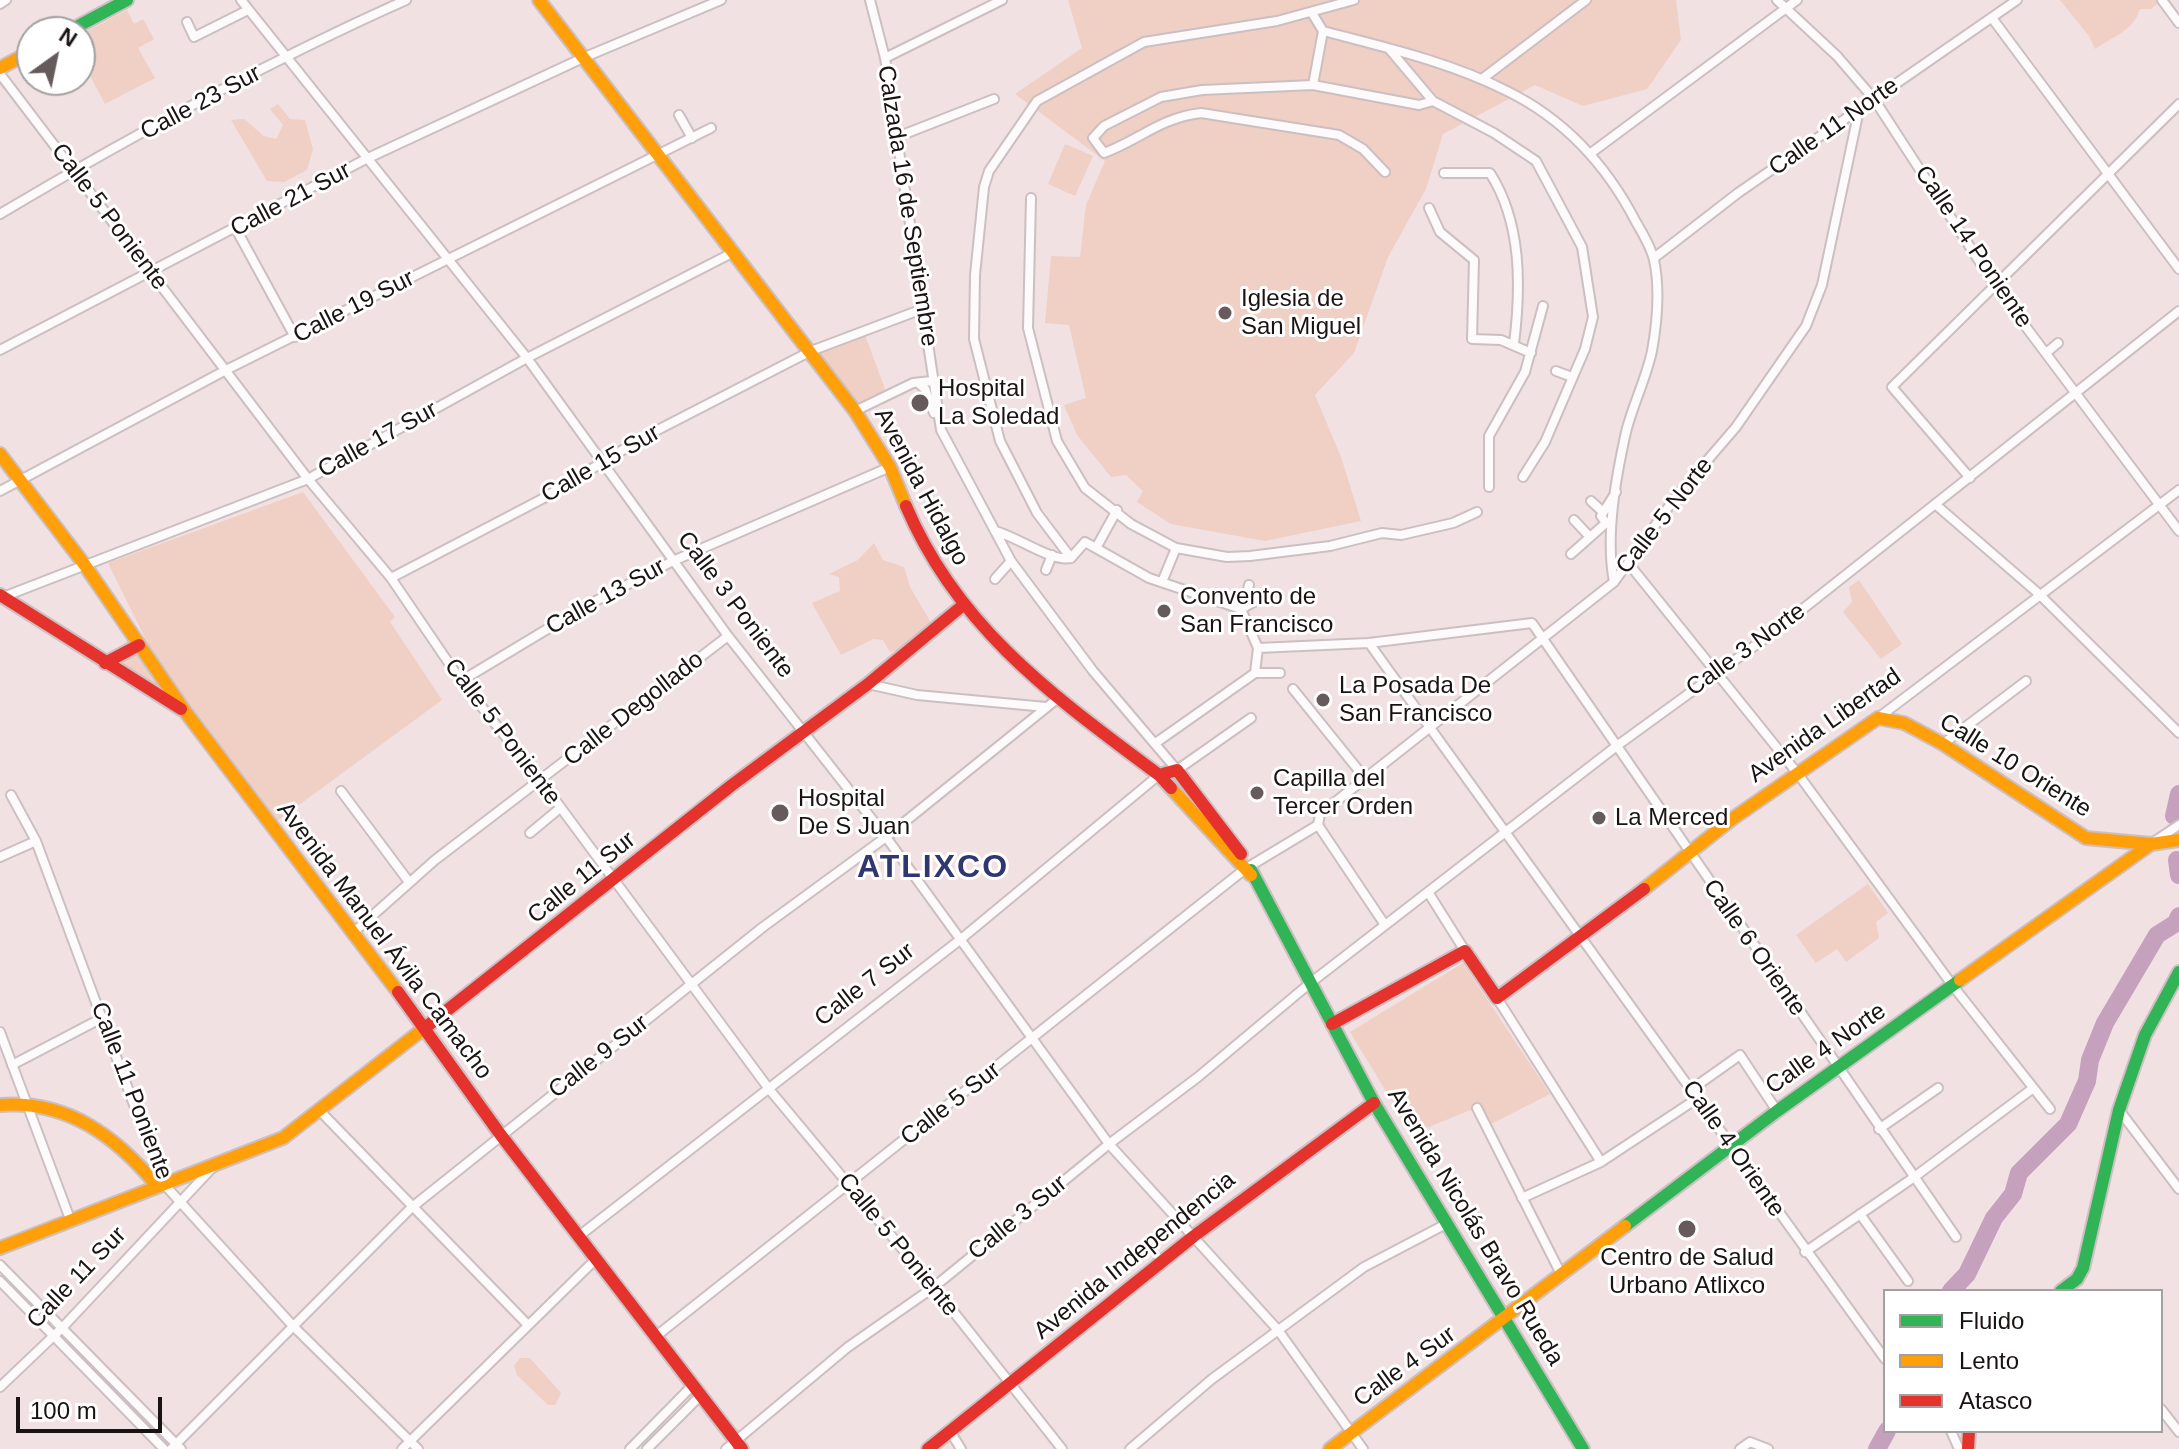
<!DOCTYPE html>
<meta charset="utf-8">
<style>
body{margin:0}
#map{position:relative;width:2179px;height:1449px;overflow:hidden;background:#f1e1e3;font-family:Arial,sans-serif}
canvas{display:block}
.legend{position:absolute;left:1883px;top:1289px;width:280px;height:144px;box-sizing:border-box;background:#fff;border:2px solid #a4a0a1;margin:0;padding:10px 14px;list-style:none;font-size:24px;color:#1b1213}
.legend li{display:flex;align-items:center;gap:16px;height:40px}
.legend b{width:40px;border:2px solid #a4a0a1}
.north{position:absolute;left:16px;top:16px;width:80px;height:80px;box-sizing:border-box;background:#fff;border:2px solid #a4a0a1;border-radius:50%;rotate:33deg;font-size:22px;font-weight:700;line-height:32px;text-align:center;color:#1b1213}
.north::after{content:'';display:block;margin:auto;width:28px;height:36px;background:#665a5c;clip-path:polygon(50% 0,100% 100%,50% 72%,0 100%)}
.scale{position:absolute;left:16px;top:1397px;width:146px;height:36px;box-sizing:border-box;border:4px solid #1b1213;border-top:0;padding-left:10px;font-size:24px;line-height:28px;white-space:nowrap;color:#1b1213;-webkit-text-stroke:6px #fff;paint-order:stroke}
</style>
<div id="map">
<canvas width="2179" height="1449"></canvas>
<ul class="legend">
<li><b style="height:10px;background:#30b455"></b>Fluido</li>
<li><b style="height:10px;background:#ff9f0a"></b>Lento</li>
<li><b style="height:10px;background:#e5322d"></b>Atasco</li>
</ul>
<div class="north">N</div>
<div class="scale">100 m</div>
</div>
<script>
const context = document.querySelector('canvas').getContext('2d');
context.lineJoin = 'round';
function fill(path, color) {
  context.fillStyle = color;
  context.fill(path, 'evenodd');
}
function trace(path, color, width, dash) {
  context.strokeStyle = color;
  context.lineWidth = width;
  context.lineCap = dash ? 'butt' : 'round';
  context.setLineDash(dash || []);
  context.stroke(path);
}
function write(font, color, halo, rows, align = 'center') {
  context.font = font + ' Arial,sans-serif';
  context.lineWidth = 6;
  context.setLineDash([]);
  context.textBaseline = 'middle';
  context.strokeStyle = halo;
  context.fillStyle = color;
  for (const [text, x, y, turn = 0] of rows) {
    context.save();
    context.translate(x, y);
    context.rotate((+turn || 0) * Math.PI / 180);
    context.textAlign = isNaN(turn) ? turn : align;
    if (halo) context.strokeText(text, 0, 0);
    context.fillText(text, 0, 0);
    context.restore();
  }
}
fill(new Path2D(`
 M1068 0H1676L1681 40 1647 89 1583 106 1535 85 1443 134 1426 189 1388 257 1354 353 1315 395 1341 457 1361 521 1265 541 1171 524 1137 502 1143 491 1126 475 1111 477 1077 435 1064 405 1086 398 1069 325 1045 323 1051 256 1080 257 1086 205 1105 161 1015 94 1082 48Z
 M2060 0H2156L2158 3 2151 9H2140C2133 32 2113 36 2095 49L2089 36Z
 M127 10 134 24 143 19 154 39 138 48 155 78 105 104 80 57V35Z
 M278 104 290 119 305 120 313 149 307 170 284 182 267 181 231 120 244 119 264 136 276 139 283 125 270 109Z
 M1065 144 1093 156 1075 196 1048 184Z
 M864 332 886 392 857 405 817 350Z
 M303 492 395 617 390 622 442 700 273 824 150 648 108 563Z
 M874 543 883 560 904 567 910 587 933 626 901 649 890 652 883 640 873 639 841 655 812 603 840 591 839 577 829 574 858 560Z
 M1859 580 1902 644 1881 659 1843 612 1852 602 1849 587Z
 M138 651 170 698 116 663Z
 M1868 884 1888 913 1876 922 1879 938 1846 962 1837 949 1816 963 1796 935Z
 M1463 963 1550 1094 1491 1124 1480 1106 1412 1134 1350 1032Z
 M520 1358H530L561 1393 555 1405H548L517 1375 514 1366Z`), '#f0cfc5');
trace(new Path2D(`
 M2174 816 2179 794
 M2177 860 2179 875
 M1951 1291 1967 1274 1994 1218 2013 1194 2019 1173 2068 1124 2087 1081 2090 1060 2105 1023 2157 935 2176 923 2179 916
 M1877 1449 1887 1431`), '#c6a1bd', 18);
const street = new Path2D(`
 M241 0 527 358 728 636 886 837 1109 1144 1278 1330 1363 1449
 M870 0 885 58 941 430 1011 561 1093 671 1177 770 1251 718
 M1777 0 1837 56 1874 99 1996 287 2179 531
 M2162 0 2179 23
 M0 4 6 0
 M1312 13 1323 31C1384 47 1450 62 1507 91 1564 119 1607 166 1636 222 1643 234 1651 247 1654 260 1660 288 1657 323 1652 351 1646 379 1633 404 1626 432 1616 477 1605 536 1614 582
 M1992 18 2179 269
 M187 22 194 37 248 10
 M1390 50 1433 101 1494 133 1536 161 1582 247 1593 317 1585 349 1545 442 1523 477
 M885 58 1002 0
 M0 74 308 479 391 578 461 681 541 781 769 1089 934 1287 1062 1449
 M1482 79 1586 0
 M1313 85 1323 31
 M679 115 692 138
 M897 137 994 99
 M1591 153 1797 0
 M1385 172 1363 149 1339 135 1201 113C1160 118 1141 139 1104 153L1093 138 1104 126 1161 97 1202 90 1313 85 1419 105 1433 101
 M1444 173H1490C1522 223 1521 287 1514 344
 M1031 198 1028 328 1057 441 1085 488 1131 524 1176 548 1227 557 1250 556 1330 546 1382 533 1401 535 1453 523 1477 512
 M1429 208 1440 232 1474 260 1472 339 1501 340 1531 353
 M0 214C131 136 267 62 406 0
 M236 229 295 337
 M1654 258 1738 193 2017 0
 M0 350 366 159 585 57 721 0
 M2046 353 2058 343
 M1556 371 1572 377
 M918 383 925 389 934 413
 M855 411 913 383 932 381
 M1970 478 1892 387 2179 104
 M1489 487V436L1525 372 1543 306
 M0 491 226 370 711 128
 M1591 501 1603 512
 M1935 504 2039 594 2179 733
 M1574 520 1590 537
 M995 531C1016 536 1053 563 1071 558
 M1096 548 1117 510
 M1571 554 1606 523 1601 516 1616 492
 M1071 558 1037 513 1000 441 974 339 975 275 984 187 989 171 1037 101 1144 42 1277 21 1354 0
 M1071 558 1085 542 1149 578 1241 609 1258 648 1255 673
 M1629 564 1798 774 1953 986 2050 1109
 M1046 570 1052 555
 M391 578 542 499 644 437 811 351 925 308
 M995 579 1011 561
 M1162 582 1176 548
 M3 597 308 479 527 358 734 252
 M1241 609 1261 598 1247 593 1249 585
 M1369 643 1885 1359
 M1258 648 1369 643 1532 623 1956 1237
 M461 681 584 607 673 561 890 467
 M868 684 917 695 1046 707
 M1293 689 1364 777
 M1878 718 2179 490
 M1157 742 1255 673H1280
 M1943 744 2026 681
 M341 791 409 882
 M11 795 36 841 163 1183 293 1326 418 1449
 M1318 825 1385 925
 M530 833 559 809
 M2155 841 2179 825
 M0 857 36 841
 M1428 892 1465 951
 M354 932 435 860 728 636
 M1497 998 1601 1162
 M0 1032 70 1219
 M12 1065 102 1018
 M1692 1089 1740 1055 1777 1111
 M1477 1108 1562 1276
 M2119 1110 2179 1189
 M320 1111 528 1325
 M1879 1129 1938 1088
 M1522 1198 1601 1162 1698 1098
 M1860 1214 1908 1281
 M579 1236 961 939 1159 775
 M1805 1252 1913 1178 2032 1089
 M0 1265 181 1449
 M0 1281 164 1449
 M655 1337 1245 869 1318 825 1320 814 1614 582 1675 498 1736 427 1806 326 1822 285 1859 110
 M0 1387 62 1328 214 1166
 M2161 1409 2179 1432
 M950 1431 961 1449
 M1951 1431 1959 1449
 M171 1449 411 1208 763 927 886 837 1057 699
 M402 1449 596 1259
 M630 1449 691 1387
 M647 1449 699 1397
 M726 1449 848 1347 934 1287 1109 1144 1198 1077 1309 984 1618 745 1775 631 2179 311
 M1130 1449 1212 1379 1364 1267 1446 1224
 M1740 1449 1750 1442 1768 1449`);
const fast = new Path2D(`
 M67 32 127 0
 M1251 870 1374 1103 1583 1449
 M1625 1226 1777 1111 1960 980
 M2061 1291 2077 1279 2083 1268 2119 1110 2145 1035 2179 972`);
const slow = new Path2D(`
 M539 0 855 411 890 467 906 506
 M0 68 32 51
 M0 454 84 564 184 710 398 992
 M1171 788 1251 875
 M1644 889 1732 819 1878 718 1904 723 1943 744 2086 838 2151 844 2179 840
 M1960 980 2151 844
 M0 1105C67 1100 116 1136 157 1186
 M0 1248 283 1138 426 1027
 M1330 1449 1625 1226`);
const jam = new Path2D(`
 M906 506C958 629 1056 698 1159 775L1171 788
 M0 595 181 709
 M105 663 139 645
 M1159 775 1177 770 1241 854
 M398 992 500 1134 742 1449
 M1332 1024 1465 951 1497 998 1644 889
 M426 1027 732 785 868 684 962 606
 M928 1449 1194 1236 1374 1103
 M1968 1449 1969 1431`);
trace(street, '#cbbfc1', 12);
trace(fast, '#cbbfc1', 16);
trace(slow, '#cbbfc1', 16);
trace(jam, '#cbbfc1', 16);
trace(street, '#fdfafb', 8);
trace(fast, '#30b455', 12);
trace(slow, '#ff9f0a', 12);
trace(jam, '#e5322d', 12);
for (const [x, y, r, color] of [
 [1225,313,8,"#665a5c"],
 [920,403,10,"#665a5c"],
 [1164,611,8,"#665a5c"],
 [1323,700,8,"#665a5c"],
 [1257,793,8,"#665a5c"],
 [780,813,10,"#665a5c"],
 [1599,818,8,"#665a5c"],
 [1687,1229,10,"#665a5c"]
]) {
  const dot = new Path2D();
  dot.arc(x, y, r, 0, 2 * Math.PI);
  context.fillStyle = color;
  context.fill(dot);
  trace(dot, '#fff', 3);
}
write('24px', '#1b1213', '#fff', [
 ["Calle 23 Sur",201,103,-28],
 ["Calle 11 Norte",1834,127,-35],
 ["Calle 21 Sur",291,200,-28],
 ["Calzada 16 de Septiembre",907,206,81],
 ["Calle 5 Poniente",109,217,53],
 ["Calle 14 Poniente",1973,247,56],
 ["Calle 19 Sur",354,307,-27],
 ["Calle 17 Sur",378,440,-29],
 ["Calle 15 Sur",601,464,-30],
 ["Avenida Hidalgo",921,487,62],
 ["Calle 5 Norte",1665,516,-52],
 ["Calle 13 Sur",606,597,-29],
 ["Calle 3 Poniente",735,605,53],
 ["Calle 3 Norte",1746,650,-36],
 ["Calle Degollado",634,709,-38],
 ["Avenida Libertad",1825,726,-35],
 ["Calle 5 Poniente",502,732,53],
 ["Calle 10 Oriente",2015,766,32],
 ["Calle 11 Sur",582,878,-39],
 ["Avenida Manuel Ávila Camacho",384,941,53],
 ["Calle 6 Oriente",1754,948,55],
 ["Calle 7 Sur",865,985,-38],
 ["Calle 4 Norte",1826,1049,-35],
 ["Calle 9 Sur",599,1057,-38],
 ["Calle 11 Poniente",131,1091,69],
 ["Calle 5 Sur",951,1104,-38],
 ["Calle 4 Oriente",1733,1149,55],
 ["Calle 3 Sur",1018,1218,-39],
 ["Avenida Nicolás Bravo Rueda",1475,1227,59],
 ["Calle 5 Poniente",898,1245,51],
 ["Avenida Independencia",1135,1256,-39],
 ["Calle 11 Sur",77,1278,-46],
 ["Calle 4 Sur",1405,1367,-36]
]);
write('24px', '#1b1213', '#fff', [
 ["Iglesia de",1241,299],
 ["San Miguel",1241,327],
 ["Hospital",938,389],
 ["La Soledad",938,417],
 ["Convento de",1180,597],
 ["San Francisco",1180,625],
 ["La Posada De",1339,686],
 ["San Francisco",1339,714],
 ["Capilla del",1273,779],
 ["Tercer Orden",1273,807],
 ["Hospital",798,799],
 ["De S Juan",798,827],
 ["La Merced",1615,818],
 ["Centro de Salud",1687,1258,"center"],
 ["Urbano Atlixco",1687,1286,"center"]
], 'left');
context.letterSpacing = '2px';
write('bold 32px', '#303670', '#fff', [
 ["ATLIXCO",933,868]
]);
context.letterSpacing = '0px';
</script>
